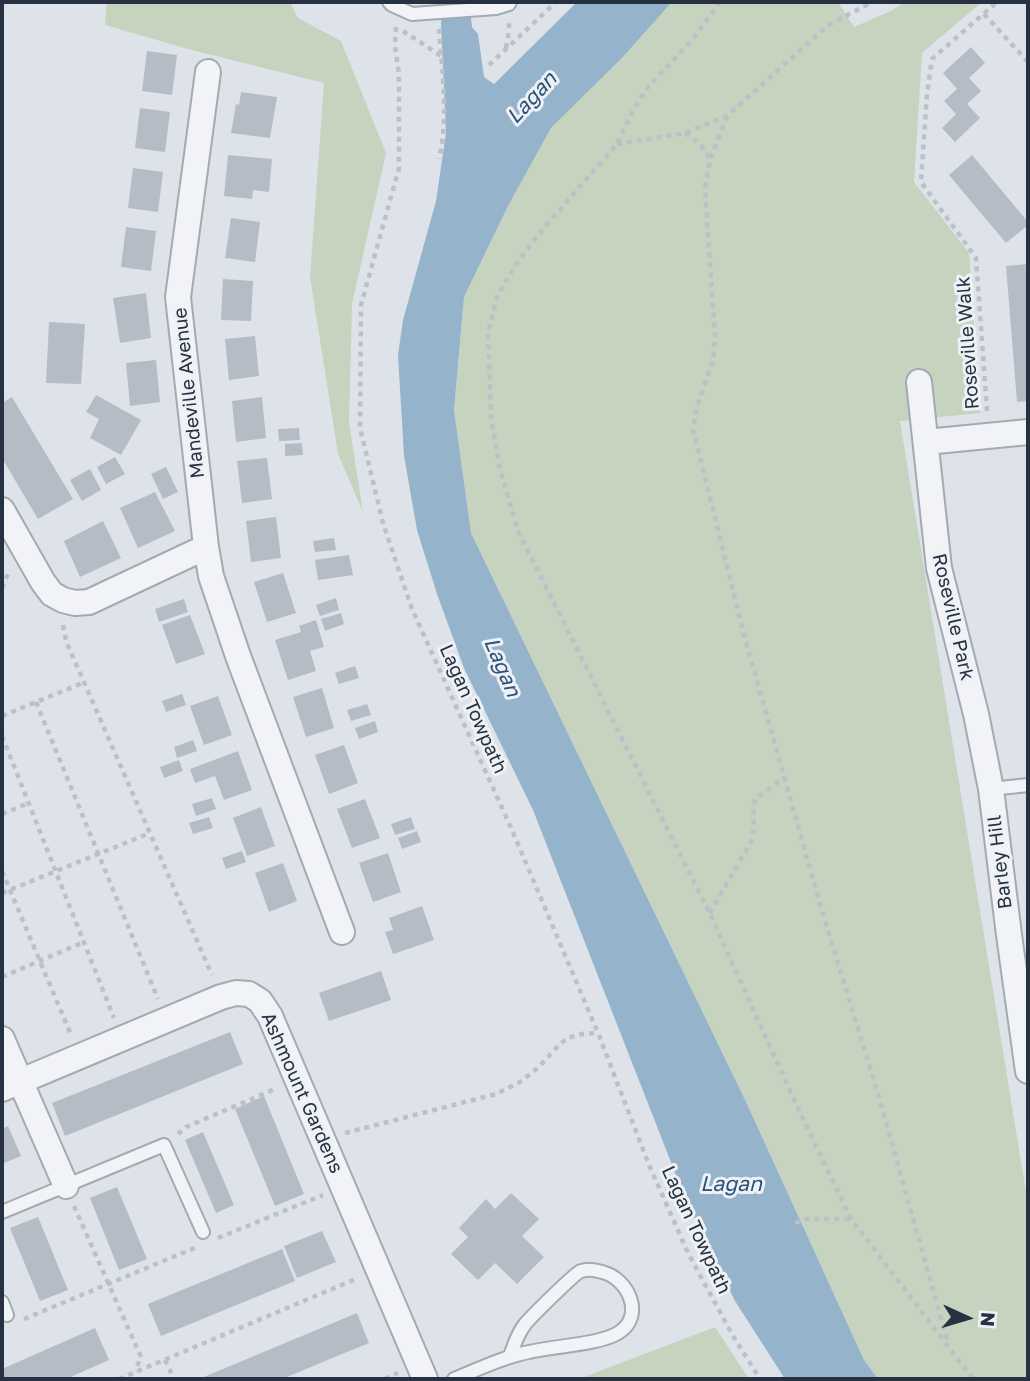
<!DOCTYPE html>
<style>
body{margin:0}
#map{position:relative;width:1030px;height:1381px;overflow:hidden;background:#dee3e9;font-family:"Golos Text",sans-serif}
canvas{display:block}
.frame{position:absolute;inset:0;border:4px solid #263141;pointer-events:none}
.north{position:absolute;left:932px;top:1283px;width:70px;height:70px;-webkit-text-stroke:5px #eef2f6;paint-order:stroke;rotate:94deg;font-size:19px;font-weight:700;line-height:28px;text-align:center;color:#263141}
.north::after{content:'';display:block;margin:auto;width:24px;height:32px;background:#263141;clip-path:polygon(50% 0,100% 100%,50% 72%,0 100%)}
</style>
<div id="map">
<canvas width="1030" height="1381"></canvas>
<div class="frame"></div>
<div class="north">N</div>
</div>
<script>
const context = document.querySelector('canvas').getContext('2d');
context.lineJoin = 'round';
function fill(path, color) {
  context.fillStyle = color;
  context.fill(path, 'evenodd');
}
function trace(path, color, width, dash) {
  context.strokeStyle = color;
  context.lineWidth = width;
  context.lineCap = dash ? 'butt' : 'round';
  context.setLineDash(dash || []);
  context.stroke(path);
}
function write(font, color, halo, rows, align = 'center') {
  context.font = font + ' "Golos Text",sans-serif';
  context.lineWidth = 6;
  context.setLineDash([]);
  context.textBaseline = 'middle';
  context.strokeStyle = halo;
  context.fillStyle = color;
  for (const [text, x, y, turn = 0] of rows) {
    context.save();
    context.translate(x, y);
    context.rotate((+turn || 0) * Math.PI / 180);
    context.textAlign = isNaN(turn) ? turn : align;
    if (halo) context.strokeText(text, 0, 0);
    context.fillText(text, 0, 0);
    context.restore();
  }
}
fill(new Path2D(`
 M107 2H290L298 18 341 41 386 153 352 304 349 423 363 512 338 454 310 277 324 83 188 49 105 25Z
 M672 2H838L854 27 891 11 905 2H982L922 53 914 182 969 253 980 413 900 421 1025 1186 1028 1195V1379H878L864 1360 747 1104 471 533 454 410 464 297 508 206 551 128 622 58Z
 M715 1327 749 1379H579Z`), '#c5d3bf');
fill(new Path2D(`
 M442 2H469L472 27 478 34 484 77 494 84 577 2H672L622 58 551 128 508 206 464 297 454 410 471 533 747 1104 864 1360 878 1379H785L735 1301 687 1203 533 810 464 668 437 594 417 530 404 456 398 355 403 320 436 201 446 133 441 25Z`), '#96b3cc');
fill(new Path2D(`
 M971 47 985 63 969 78 981 91 967 104 980 118 955 142 942 128 956 114 944 101 957 89 943 73Z
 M147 51 177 55 172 95 142 91Z
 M241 92 277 97 270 138 231 133 236 104 239 105Z
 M140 108 170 112 165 152 135 148Z
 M228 155 272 159 269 192 253 190 252 199 224 196Z
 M972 155 1028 222V225L1006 243 949 175Z
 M133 168 163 172 158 212 128 208Z
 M231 218 260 222 255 262 225 258Z
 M126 227 156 231 151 271 121 267Z
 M1028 264V401L1017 402 1006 266Z
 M223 279 253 281 251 321 221 320Z
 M146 293 151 338 120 343 113 298Z
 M49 322 85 324 81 384 46 383Z
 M255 336 259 376 229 380 225 339Z
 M156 360 160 402 130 406 126 363Z
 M96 395 141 420 121 455 90 438 99 419 86 412Z
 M12 397 73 499 38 519 2 458V403Z
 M262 397 266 438 236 442 232 401Z
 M299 428 300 440 279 441 278 429Z
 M302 443 303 455 285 456V444Z
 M115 457 125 474 106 484 97 467Z
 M267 458 272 499 242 503 237 461Z
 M166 467 178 492 163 499 151 474Z
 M90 469 101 490 82 501 70 480Z
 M155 492 175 531 138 548 120 508Z
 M276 517 281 558 251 562 246 521Z
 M103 521 121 558 80 577 64 541Z
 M334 538 336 550 315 552 313 541Z
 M349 555 353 575 318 580 315 560Z
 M283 573 296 613 267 622 254 582Z
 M336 598 339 610 320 616 316 605Z
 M184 599 188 612 159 622 155 609Z
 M341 613 344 624 325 631 321 619Z
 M190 615 205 654 176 664 162 625Z
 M316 620 324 647 310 651 316 671 288 680 275 640 301 632 299 626Z
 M355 666 359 678 339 684 335 673Z
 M322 688 334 728 306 737 293 697Z
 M182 694 186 705 166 712 162 701Z
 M218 696 232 735 204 745 190 706Z
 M367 704 371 715 351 721 347 710Z
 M375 721 378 732 359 739 355 728Z
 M193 740 197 751 177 758 174 747Z
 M344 745 358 783 329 794 315 755Z
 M238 751 252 790 224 800 215 776 195 783 190 769Z
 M179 760 183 771 164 778 160 767Z
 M212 798 216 809 196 816 192 804Z
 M365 799 380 838 352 848 337 809Z
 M261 807 275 846 247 856 233 818Z
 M209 817 213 828 193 834 189 823Z
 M411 817 415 829 395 835 391 824Z
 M417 831 421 842 402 849 398 838Z
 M242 851 246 862 226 869 222 858Z
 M388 853 401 892 373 902 359 863Z
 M283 863 297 901 269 912 255 873Z
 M422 906 434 940 393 954 385 932 393 930 389 918Z
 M381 971 391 1000 329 1021 319 993Z
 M230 1032 243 1064 65 1136 52 1103Z
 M264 1096 304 1194 275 1206 235 1109Z
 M8 1126 21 1156 2 1164V1129Z
 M203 1132 234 1205 216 1213 185 1140Z
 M117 1187 147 1259 119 1270 90 1198Z
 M511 1193 539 1219 522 1236 544 1257 517 1284 495 1263 478 1280 451 1254 468 1237 459 1228 486 1199 495 1209Z
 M38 1217 68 1290 40 1301 10 1228Z
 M322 1231 336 1262 297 1278 284 1246Z
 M282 1249 295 1281 161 1336 148 1304Z
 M357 1313 369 1343 330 1359 282 1379H199Z
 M95 1328 109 1360 66 1379H2V1369Z`), '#b5bcc6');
const lane = new Path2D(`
 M389 2 392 5 412 14 496 8 509 4 510 2
 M991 789 1028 785
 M2 1212 164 1145 203 1232
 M2 1302 7 1315
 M454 1379C479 1369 503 1357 529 1352 553 1346 598 1345 618 1333 646 1316 628 1278 602 1272 596 1270 587 1269 581 1271 575 1273 532 1316 526 1323 518 1332 514 1345 510 1356`);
const street = new Path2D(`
 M208 72 178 297 206 547 211 576 238 656 342 932
 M919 382 939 568 976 714 991 789 1009 935 1028 1071
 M926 442 1028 432
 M2 510 43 582 52 594 63 600 75 603 89 602 206 547
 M2 1039 66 1186
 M2 1089 221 997 236 993 249 994 260 1001 270 1016 425 1379`);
trace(lane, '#a3aab3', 16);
trace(street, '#a3aab3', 28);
trace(new Path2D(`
 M720 2 693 39 647 88 634 109 617 144 543 229 514 267 497 297 488 333 491 418 500 469 518 531 710 914 796 1104 851 1219 973 1379
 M984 14 1028 62
 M396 27 395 46 399 74V168L361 305 360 428 383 523 412 609 512 830 598 1033 649 1165 688 1253 733 1336 760 1379
 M439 29C442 72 449 117 439 159
 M403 31 441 56
 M506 48 509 31V22
 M489 65 556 2
 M727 116 710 160 705 188 715 336 713 361 697 406 693 429 744 635 820 904 878 1094 948 1343
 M685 133C697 141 704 147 710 159
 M617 144 685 133 727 116 827 26 872 2
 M987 411 976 258 921 182 927 94 932 59 997 2
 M2 588 9 571
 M63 625 66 641 212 975
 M36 702 158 999
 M2 716 85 682
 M2 736 114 1018
 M2 814 29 803
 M2 871 71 1035
 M2 893 150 833
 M710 913 752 840C755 826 752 813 755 799L785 777
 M2 977 84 942
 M345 1133 496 1094 520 1082 539 1067 558 1046 567 1038 582 1034 598 1033
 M178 1134 186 1127 275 1089
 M74 1206 141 1357 135 1371
 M795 1223 806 1219H851
 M218 1238 323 1195
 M24 1319 197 1247
 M165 1360 174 1379
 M119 1379 358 1278
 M385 1379 398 1373`), '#bcc1c8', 4.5, [5, 5]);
trace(lane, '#f1f3f7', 12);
trace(street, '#f1f3f7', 24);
write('19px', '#263141', '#eef2f6', [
 ["Roseville Walk",968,343,-94],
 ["Mandeville Avenue",189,393,-96],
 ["Roseville Park",953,617,77],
 ["Lagan Towpath",473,709,66],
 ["Barley Hill",1000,862,-97],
 ["Ashmount Gardens",302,1093,66],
 ["Lagan Towpath",696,1230,65]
]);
write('italic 21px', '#2d5278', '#eef2f6', [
 ["Lagan",532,98,-47],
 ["Lagan",502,667,67],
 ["Lagan",731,1184]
]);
</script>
